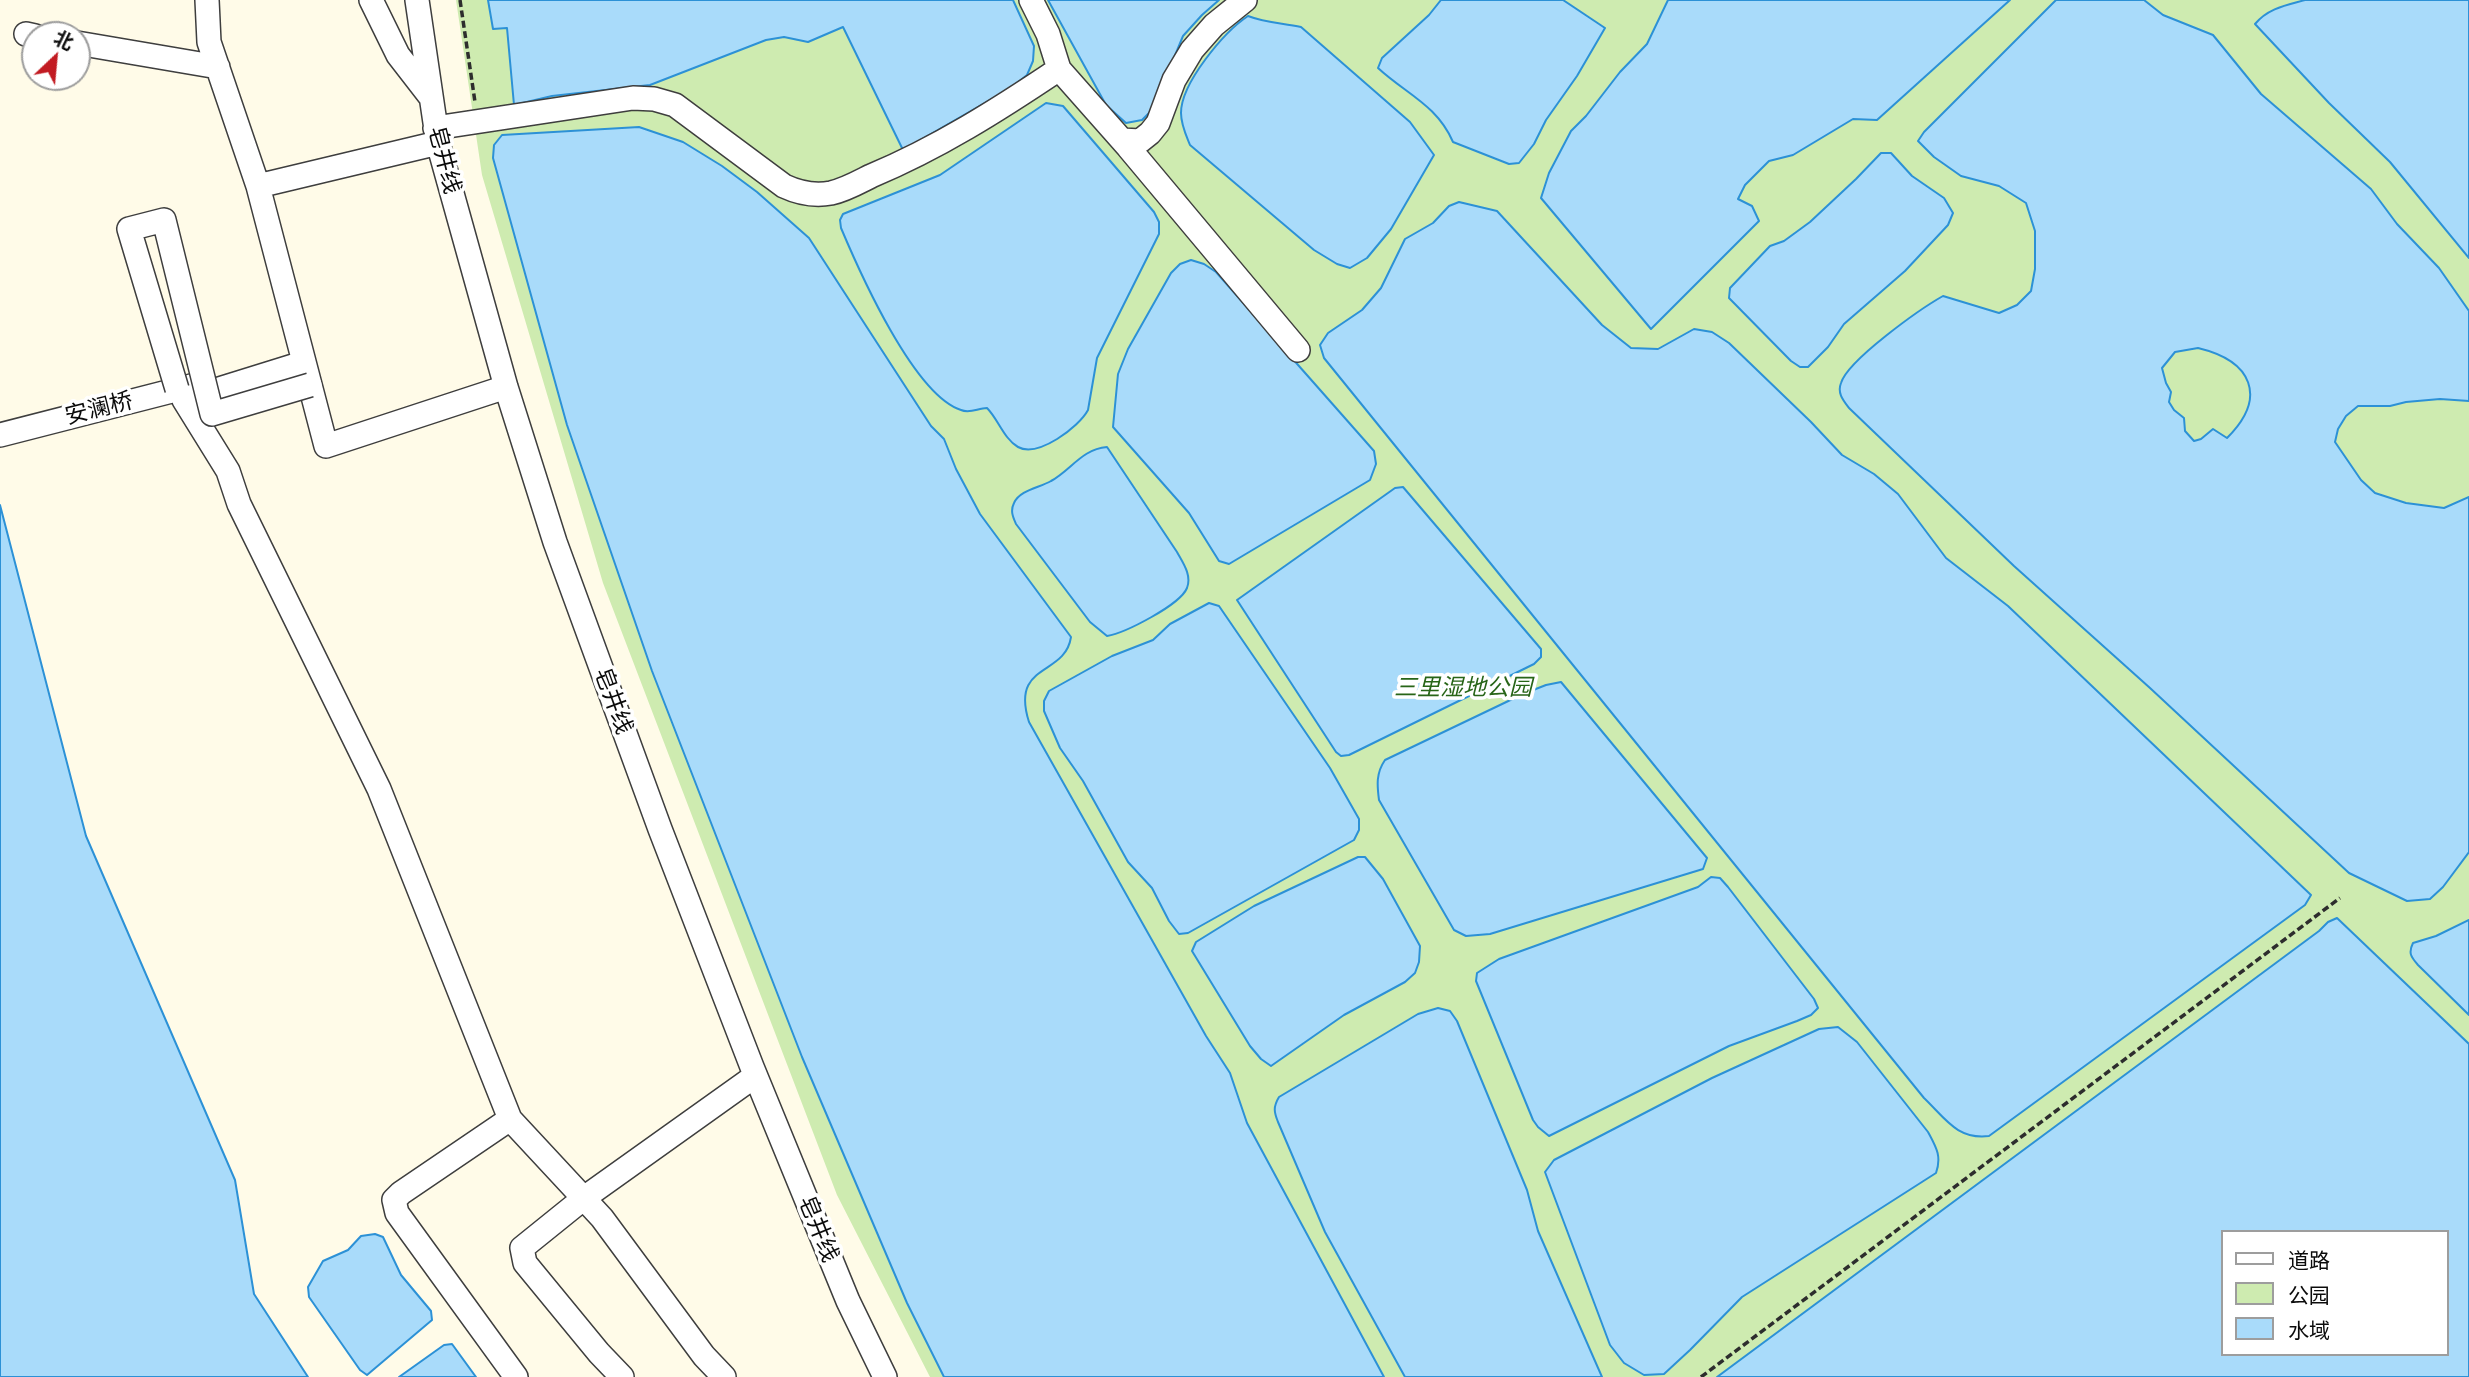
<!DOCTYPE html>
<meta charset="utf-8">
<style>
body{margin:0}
#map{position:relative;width:2469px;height:1377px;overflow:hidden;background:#fffbe8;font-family:Literata,"Noto Sans SC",serif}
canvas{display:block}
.legend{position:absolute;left:2221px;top:1230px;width:228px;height:126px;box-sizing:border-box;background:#fff;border:2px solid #9d9d9d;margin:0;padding:9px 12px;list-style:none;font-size:21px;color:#0b0b0b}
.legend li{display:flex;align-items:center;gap:14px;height:35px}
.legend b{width:35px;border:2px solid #9d9d9d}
.north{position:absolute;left:21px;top:21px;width:70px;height:70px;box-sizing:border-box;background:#fff;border:2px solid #9d9d9d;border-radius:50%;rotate:26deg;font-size:19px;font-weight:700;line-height:28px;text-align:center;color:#0b0b0b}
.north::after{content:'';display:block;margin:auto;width:24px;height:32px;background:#c21b22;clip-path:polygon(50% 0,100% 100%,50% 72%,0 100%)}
</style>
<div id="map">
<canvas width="2469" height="1377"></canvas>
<ul class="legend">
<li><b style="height:9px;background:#fff"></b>道路</li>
<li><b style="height:19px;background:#ceebb0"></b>公园</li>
<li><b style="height:19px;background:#a9dbfa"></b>水域</li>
</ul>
<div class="north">北</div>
</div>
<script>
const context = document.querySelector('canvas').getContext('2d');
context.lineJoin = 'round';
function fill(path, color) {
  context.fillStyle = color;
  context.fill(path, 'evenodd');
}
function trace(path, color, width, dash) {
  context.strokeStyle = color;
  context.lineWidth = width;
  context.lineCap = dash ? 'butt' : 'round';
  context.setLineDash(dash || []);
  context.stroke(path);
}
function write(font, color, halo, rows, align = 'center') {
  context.font = font + ' Literata,"Noto Sans SC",serif';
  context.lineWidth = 7;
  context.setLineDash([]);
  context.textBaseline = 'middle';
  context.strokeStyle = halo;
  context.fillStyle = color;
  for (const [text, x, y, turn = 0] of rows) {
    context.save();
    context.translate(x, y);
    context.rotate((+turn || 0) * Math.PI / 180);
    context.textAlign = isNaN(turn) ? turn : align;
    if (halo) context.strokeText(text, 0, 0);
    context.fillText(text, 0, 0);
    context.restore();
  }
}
fill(new Path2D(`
 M456 0H2469V1377H930L837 1195 603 583 482 175ZM2222 1232H2446V1354H2222Z`), '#ceebb0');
const water = new Path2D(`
 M488 0H1013L1034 46 1033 61 1027 75 1011 88 903 150 843 27 808 42 784 37 766 40 650 85 552 96 514 105 507 28 493 29Z
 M1048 0H1219L1202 15 1183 36 1153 109 1142 120 1126 123 1106 105Z
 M1441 0H1563L1605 28 1577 76 1546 120 1534 144 1519 163 1509 164 1453 142C1437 105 1406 94 1378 68L1382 58 1429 15Z
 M1668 0H2010L1877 120 1853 119 1793 155 1769 161 1745 185 1738 199 1752 206 1759 221 1651 329 1541 198 1549 173 1571 131 1586 116 1620 72 1647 44Z
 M2056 0H2144L2163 15 2213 35 2261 94 2371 189 2397 224 2439 268 2469 311V401L2440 399 2406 402 2390 406H2358L2346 416 2338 429 2335 442 2361 480 2375 493 2406 503 2444 508 2469 497V852L2443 887 2430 899 2407 901 2349 873 2150 688 2014 566 1849 408C1843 400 1837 393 1841 383 1848 360 1920 309 1943 296L1999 313 2017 305 2031 291 2035 269V231L2026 203 1999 186 1961 176 1934 157 1918 141 1924 132ZM2198 348C2252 361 2268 397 2227 438L2213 429 2201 439 2194 441 2185 431 2184 418 2174 410 2169 402 2171 392 2166 383 2162 368 2175 352Z
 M2305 0H2469V258L2390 162 2329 103 2255 24C2268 8 2287 5 2305 0Z
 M1248 16C1266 23 1283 23 1301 27L1410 122 1434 155 1391 229 1367 258 1350 268 1337 264 1314 250 1190 145C1186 135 1181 125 1181 113 1181 83 1224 32 1248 16Z
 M1046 103 1063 106 1154 212 1159 222V234L1097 358 1088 410C1079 427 1038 458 1018 447 1004 439 998 419 987 408 978 408 970 414 961 410 914 395 860 273 841 228L840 220 843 214 940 175Z
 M639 127 683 142 722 166 757 192 809 238 931 426 944 439 956 469 980 514 1071 637C1065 677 1010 662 1029 722L1206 1036 1230 1073 1247 1123 1384 1377H944L907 1303 802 1057 652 671 567 425 493 158 494 145 502 135Z
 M1881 153H1891L1912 176 1944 198 1953 213 1948 225 1905 271 1844 324 1828 347 1808 367H1800L1791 361 1729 298 1730 288 1770 246 1784 241 1810 222 1856 179Z
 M1459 202 1497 211 1602 325 1631 348 1658 349 1694 329 1712 332 1729 343 1811 422 1842 455 1874 474 1898 494 1946 558 2008 606 2311 895 2305 905 1989 1136C1957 1140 1945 1118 1924 1098L1324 358 1320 345 1328 333 1362 310 1381 288 1405 239 1433 223 1449 206Z
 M1191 260 1204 264 1216 272 1374 451 1376 464 1370 480 1229 564 1219 561 1189 513 1113 427 1118 374 1128 349 1171 273 1180 264Z
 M1107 447 1177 552C1183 563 1192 575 1187 588 1180 605 1125 633 1107 636L1090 622 1016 524C1013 517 1010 511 1014 503 1020 490 1039 488 1051 481 1071 470 1082 449 1107 447Z
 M1403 487 1541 649V657L1534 664 1349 755 1341 756 1336 752 1237 600 1395 488Z
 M0 505 86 836 235 1180 254 1294 308 1377H0Z
 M1209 603 1219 606 1330 768 1359 819V830L1354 840 1188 933 1179 934 1169 921 1152 888 1128 862 1083 781 1060 748 1044 711V701L1049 691 1112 656 1153 640 1170 624Z
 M1561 682 1707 858 1703 869 1490 934 1466 936 1454 930 1379 800C1377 785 1376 773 1385 760L1523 694 1546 685Z
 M1358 857H1365L1383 879 1420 946 1419 962 1415 973 1405 982 1344 1015 1271 1066 1261 1059 1250 1046 1192 951 1196 942 1254 906Z
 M1711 877 1720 878 1728 887 1814 999 1818 1008 1811 1015 1797 1021 1729 1046 1549 1136 1538 1127 1533 1120 1476 981 1477 973 1499 959 1698 887Z
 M2337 918 2469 1044V1377H1717L2319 931 2328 922ZM2222 1232H2446V1354H2222Z
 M2469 920V1015L2418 965C2411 957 2408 953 2413 943L2436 936Z
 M1438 1008 1450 1011 1457 1021 1527 1190 1538 1231 1602 1377H1405L1325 1232 1278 1122C1274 1112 1273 1107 1279 1097L1418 1014Z
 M1838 1027 1857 1042 1928 1132C1936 1147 1942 1156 1936 1173L1742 1297 1690 1350 1664 1374 1644 1375 1624 1363 1610 1345 1545 1172 1554 1160 1712 1078 1819 1029Z
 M375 1234 383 1237 401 1275 431 1311 432 1320 367 1375 360 1370 309 1297 308 1287 323 1261 348 1250 361 1236Z
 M452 1344 476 1377H399L444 1345Z`);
fill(water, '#a9dbfa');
trace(water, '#2c91d6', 2);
const minor = new Path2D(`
 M207 0 209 42 258 186 326 446 506 387
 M371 0 398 55 429 95
 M417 0 438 143 506 387 555 542 660 829 752 1067 848 1301 885 1377
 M1031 0 1048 34 1059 69 1128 147 1298 350
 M26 34 35 36
 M77 43 218 67
 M435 128 633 98 654 99 675 105 784 186C799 193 815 196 831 193 845 190 859 182 871 176 938 148 998 110 1059 69
 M1122 140 1140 141 1150 133 1158 123 1174 80 1192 50 1214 25 1245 0
 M258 186 438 143
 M303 363 184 400 228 471 239 504 379 789 510 1119 602 1218 704 1356 724 1377
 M0 435 195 385
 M510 1119 401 1193 394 1200 397 1213 516 1377
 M622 1377 599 1353 525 1263 522 1248 584 1198 755 1076`);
trace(minor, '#3e3e3e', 26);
trace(new Path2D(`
 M460 0 475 102
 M1701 1377 2340 898`), '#2d2d2d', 3.5, [7, 3.5]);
trace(minor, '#fff', 23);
const minorBridge = new Path2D(`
 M177 389 129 229 164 220 212 414 310 385`);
trace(minorBridge, '#3e3e3e', 26, []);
trace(minorBridge, '#fff', 23);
write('23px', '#0b0b0b', '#fff', [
 ["皂井线",444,160,76],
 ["安澜桥",99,409,-14],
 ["皂井线",613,701,70],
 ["皂井线",818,1229,68]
]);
write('italic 23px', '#286518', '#fff', [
 ["三里湿地公园",1463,688]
]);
</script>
